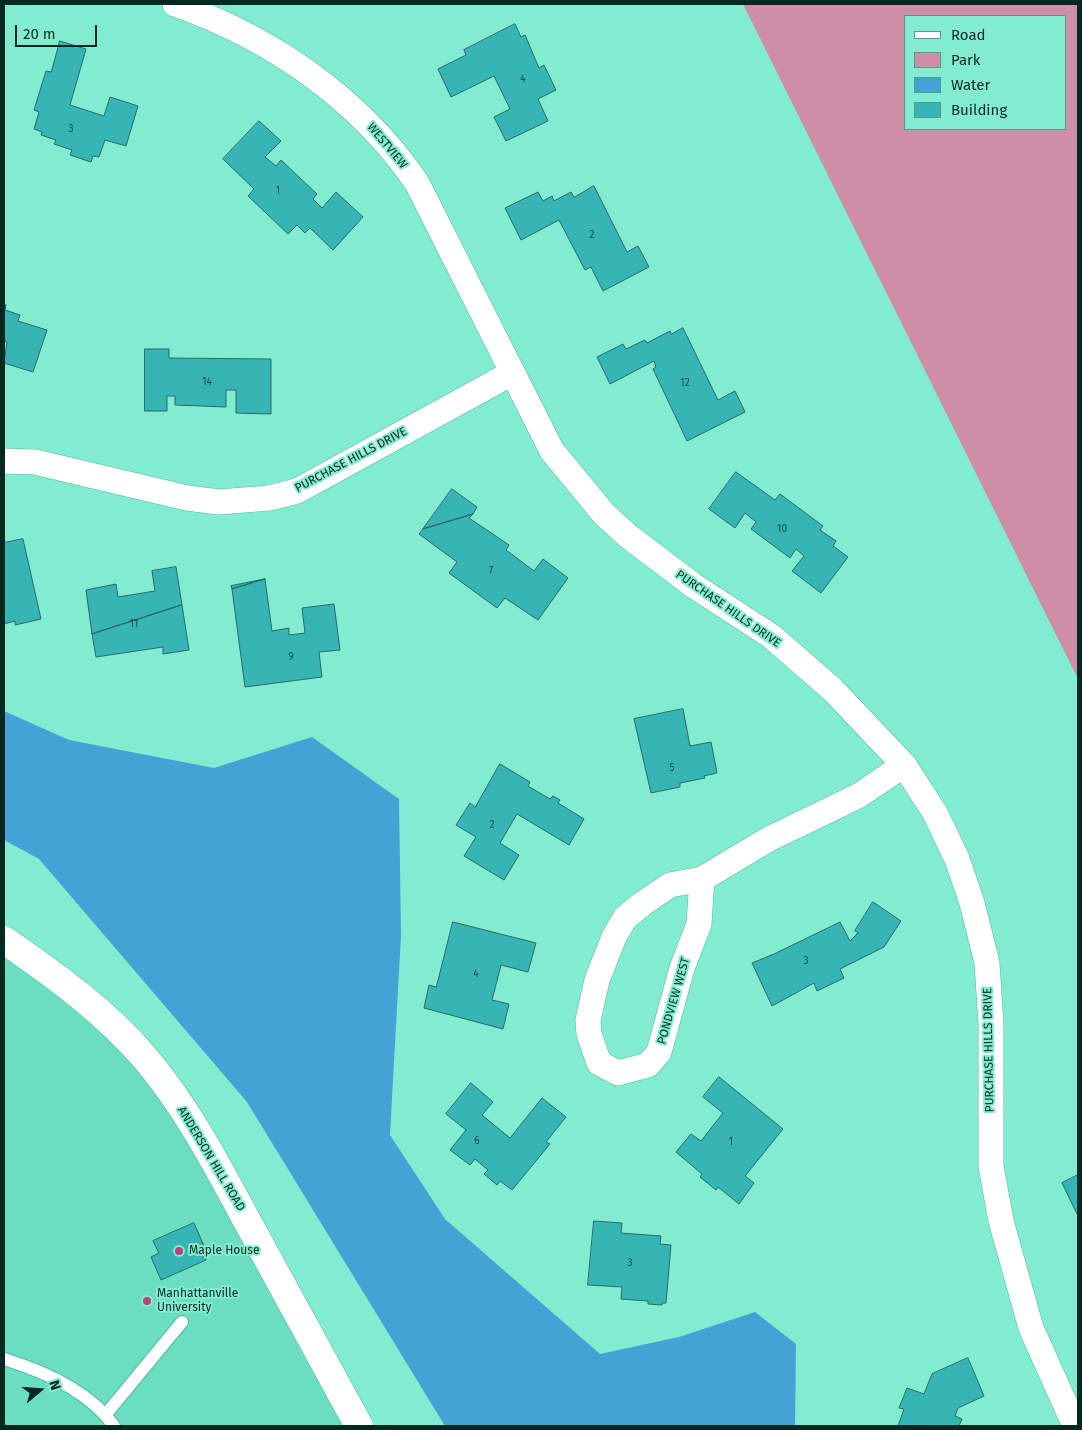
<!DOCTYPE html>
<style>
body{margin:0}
#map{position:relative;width:1082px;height:1430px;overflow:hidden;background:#82ecd0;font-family:"Fira Sans",sans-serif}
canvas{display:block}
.frame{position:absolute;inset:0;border:5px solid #052821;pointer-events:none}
.legend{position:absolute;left:904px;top:15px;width:162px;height:115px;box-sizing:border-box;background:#82ecd0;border:1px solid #509e8a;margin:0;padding:6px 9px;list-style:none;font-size:15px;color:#052821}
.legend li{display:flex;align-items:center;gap:10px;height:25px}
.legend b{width:25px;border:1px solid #509e8a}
.north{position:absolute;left:15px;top:1365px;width:50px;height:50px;-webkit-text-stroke:4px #82ecd0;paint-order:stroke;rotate:72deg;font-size:14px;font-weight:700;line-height:20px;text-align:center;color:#052821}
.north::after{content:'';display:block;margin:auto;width:18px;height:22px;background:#052821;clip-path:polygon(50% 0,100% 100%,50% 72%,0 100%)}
.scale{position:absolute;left:15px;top:25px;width:82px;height:22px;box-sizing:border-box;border:2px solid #052821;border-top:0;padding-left:6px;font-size:15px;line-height:18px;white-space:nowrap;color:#052821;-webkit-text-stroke:4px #82ecd0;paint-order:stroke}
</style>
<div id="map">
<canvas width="1082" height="1430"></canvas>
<div class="frame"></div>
<ul class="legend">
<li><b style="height:6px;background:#fff"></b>Road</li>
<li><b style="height:14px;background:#ce8ea6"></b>Park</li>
<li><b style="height:14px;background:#43a3d5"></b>Water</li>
<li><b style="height:14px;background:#37b5b5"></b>Building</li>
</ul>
<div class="north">N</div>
<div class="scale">20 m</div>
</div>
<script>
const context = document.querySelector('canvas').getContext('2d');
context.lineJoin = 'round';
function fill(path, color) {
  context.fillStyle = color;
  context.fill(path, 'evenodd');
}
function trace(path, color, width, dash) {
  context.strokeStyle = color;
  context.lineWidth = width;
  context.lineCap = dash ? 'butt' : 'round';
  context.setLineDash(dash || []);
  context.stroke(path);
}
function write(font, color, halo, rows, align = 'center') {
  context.font = font + ' "Fira Sans",sans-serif';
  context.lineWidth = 4;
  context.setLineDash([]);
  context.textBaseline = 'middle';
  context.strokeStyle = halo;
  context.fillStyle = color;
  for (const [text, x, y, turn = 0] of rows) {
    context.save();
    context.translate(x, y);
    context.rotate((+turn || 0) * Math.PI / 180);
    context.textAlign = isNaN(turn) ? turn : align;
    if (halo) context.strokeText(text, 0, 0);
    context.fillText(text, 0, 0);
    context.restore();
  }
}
fill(new Path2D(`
 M4 944 145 1059 358 1426H4Z`), '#6bdec2');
fill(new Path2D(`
 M743 4H1078V679ZM906 16H1066V129H906Z`), '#ce8ea6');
fill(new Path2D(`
 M4 711 69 740 214 768 312 737 399 799 401 935 390 1135 445 1219 600 1354 679 1337 755 1312 796 1344 795 1426H445L247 1102 39 859 4 840Z`), '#43a3d5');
const building = new Path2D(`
 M515 24 521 37 525 35 539 68 544 65 556 90 538 99 548 121 506 141 494 117 510 109 494 76 451 97 438 69 466 55 464 50Z
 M60 41 86 49 70 105 104 116 110 97 138 106 126 146 105 140 99 157 93 156 91 162 70 155 72 150 54 144 56 140 41 135 42 132 34 129 39 112 34 110 46 71 51 72Z
 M259 121 281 141 265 157 276 166 281 160 317 194 313 199 322 208 336 192 363 217 333 250 310 228 305 233 297 225 288 234 248 196 254 189 223 159Z
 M594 186 627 252 638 246 649 267 603 291 591 267 585 270 559 220 521 240 505 208 538 192 543 201 552 196 554 201 571 192 574 197Z
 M4 304 6 305 5 310 20 315 18 321 47 330 33 372 4 363 7 342 4 341Z
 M683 328 718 400 735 391 745 412 687 441 653 369 656 367 654 361 610 384 597 357 623 344 626 349 645 340 647 343 670 331 671 334Z
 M145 349H169V358L271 359V414L236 413V390H226V407L175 405V396H167V411H145Z
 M736 472 775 500 780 494 823 526 820 530 836 541 833 546 848 557 821 593 792 571 804 556 796 549 790 558 751 529 756 522 745 513 735 528 709 509Z
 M452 489 477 507 473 514 423 529Z
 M473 514 469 518 509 545 506 550 534 571 543 559 568 578 538 620 505 598 497 608 449 573 457 562 419 534 423 529Z
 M23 539 41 619 15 625V621L4 624V543Z
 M176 567 182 605 92 634 86 590 116 584 118 597 155 591 152 571Z
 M265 579 272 631 289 628V635L305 633 302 608 334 604 340 650 319 652 322 677 245 687 232 589Z
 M265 579 232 589 231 586Z
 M182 605 189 650 163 654V647L96 657 92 634Z
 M683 709 690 746 711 742 717 773 704 776 705 778 680 783V787L651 793 634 719Z
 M500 764 530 782 528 786 550 799 553 796 560 800 558 803 584 819 569 845 517 814 500 843 519 855 504 880 464 856 476 837 456 825 470 803 475 807Z
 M873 902 901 921 884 947 840 969 844 978 817 991 814 983 772 1006 752 963 774 954 840 922 850 941 858 933 855 931Z
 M453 922 536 943 528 972 501 965 492 1000 509 1004 503 1029 424 1008 429 985 436 987Z
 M719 1077 783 1129 745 1176 754 1183 739 1204 718 1187 716 1190 700 1177 702 1174 676 1152 691 1134 701 1141 723 1113 703 1097Z
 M471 1083 493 1102 482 1115 510 1138 542 1098 566 1117 546 1142 550 1144 512 1190 500 1181 497 1185 484 1174 488 1170 475 1159 470 1165 450 1150 466 1130 446 1114Z
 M1078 1175V1214H1077L1062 1183Z
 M594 1221 622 1223 621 1233 661 1236 660 1244 671 1245 666 1303H662V1305L648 1304V1301L621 1299 622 1287 588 1285Z
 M194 1223 204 1246 200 1248 206 1260 161 1280 151 1257 159 1253 153 1241Z
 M968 1358 984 1396 958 1408 955 1416 962 1419 959 1426H898L904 1409 899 1408 907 1388 924 1394 932 1374Z`);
fill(building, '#37b5b5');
trace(building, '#2a6969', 1);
const service = new Path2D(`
 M4 1359C43 1371 90 1392 114 1426
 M106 1414 182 1322`);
const minor = new Path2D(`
 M175 4C271 38 359 98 417 183L552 451 604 514 628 536 694 586 771 636 833 690 904 765 935 813 957 859 972 903 987 963 991 1024V1166L1001 1221 1031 1328 1075 1426
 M4 461 35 462 187 498 219 502 269 498 297 491 512 373
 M702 879 699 924 682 968 659 1052 648 1065 618 1073 599 1063 589 1034 588 1020 597 980 614 937 625 918 642 904 670 885Z
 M702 879 769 839 858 796 904 765`);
const secondary = new Path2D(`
 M4 940C55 975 106 1012 146 1059 189 1110 220 1171 252 1230 288 1295 323 1361 359 1426`);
trace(service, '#4fbba1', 14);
trace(minor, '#4fbba1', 26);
trace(secondary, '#4fbba1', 29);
trace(service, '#fff', 12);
trace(minor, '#fff', 25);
trace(secondary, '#fff', 28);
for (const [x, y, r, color] of [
 [179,1251,5,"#c43d7e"],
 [147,1301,5,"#c43d7e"]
]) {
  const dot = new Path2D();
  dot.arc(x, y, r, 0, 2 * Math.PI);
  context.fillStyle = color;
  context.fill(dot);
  trace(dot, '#82ecd0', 2);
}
write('10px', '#124b46', null, [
 ["4",523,79],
 ["3",71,129],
 ["1",278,191],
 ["2",592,235],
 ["14",207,382],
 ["12",685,383],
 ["10",782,529],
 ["7",491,571],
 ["11",134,624],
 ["9",291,657],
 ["5",672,768],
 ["2",492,825],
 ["3",806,961],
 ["4",476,974],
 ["6",477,1141],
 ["1",731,1142],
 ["3",630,1263]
]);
write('12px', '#052821', '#82ecd0', [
 ["WESTVIEW",387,146,50],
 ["PURCHASE HILLS DRIVE",351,460,-28],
 ["PURCHASE HILLS DRIVE",728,609,35],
 ["PONDVIEW WEST",674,1001,-74],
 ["PURCHASE HILLS DRIVE",989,1050,-91],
 ["ANDERSON HILL ROAD",211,1159,59]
]);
write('12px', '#052821', '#82ecd0', [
 ["Maple House",189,1251],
 ["Manhattanville",157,1294],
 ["University",157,1308]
], 'left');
</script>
